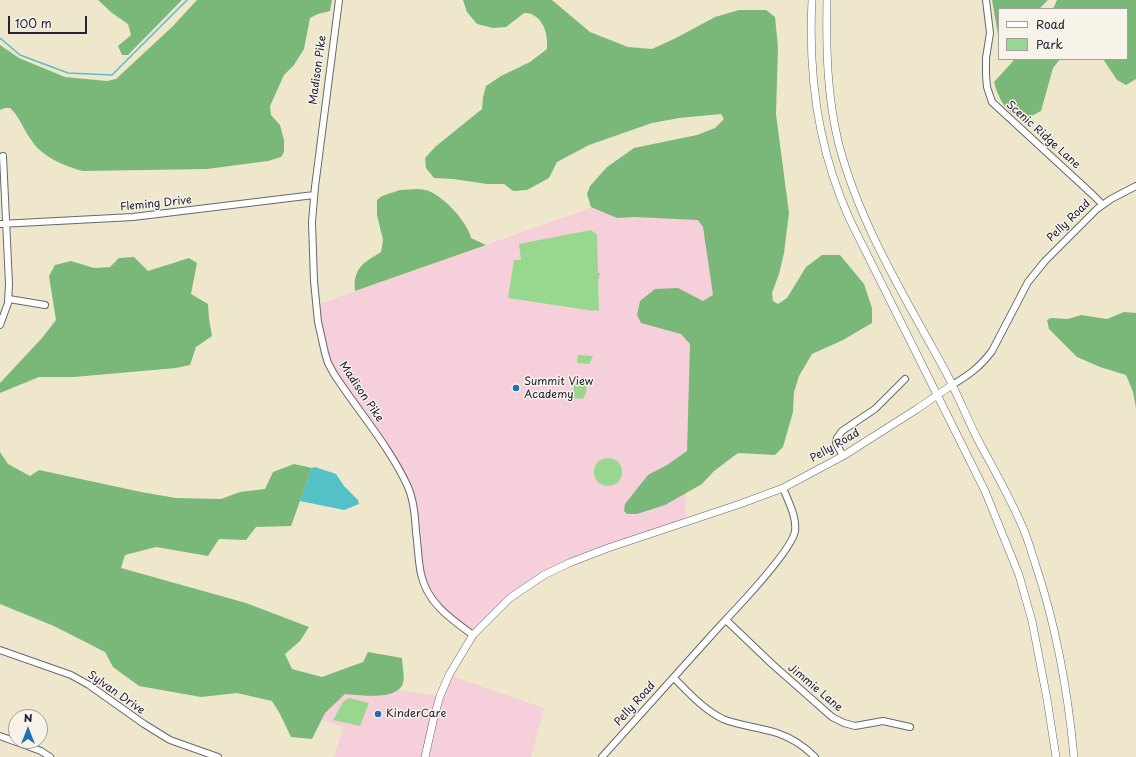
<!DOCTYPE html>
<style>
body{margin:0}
#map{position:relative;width:1136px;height:757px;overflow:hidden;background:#eee7cc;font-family:"Playpen Sans",sans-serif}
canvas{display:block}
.legend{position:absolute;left:998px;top:8px;width:130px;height:52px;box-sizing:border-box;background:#f7f3e8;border:1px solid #a29fa3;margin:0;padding:5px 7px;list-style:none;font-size:12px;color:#22223b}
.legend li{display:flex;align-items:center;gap:8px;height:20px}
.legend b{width:20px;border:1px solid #a29fa3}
.north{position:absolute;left:8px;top:709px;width:40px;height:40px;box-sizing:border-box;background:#f7f3e8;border:1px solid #a29fa3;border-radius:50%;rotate:0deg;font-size:11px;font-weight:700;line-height:16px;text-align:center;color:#22223b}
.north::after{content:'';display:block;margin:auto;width:14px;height:18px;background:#1f6fb2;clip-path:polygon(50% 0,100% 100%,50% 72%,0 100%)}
.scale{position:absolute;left:8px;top:16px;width:79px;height:18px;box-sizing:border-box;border:2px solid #22223b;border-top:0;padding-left:5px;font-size:12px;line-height:14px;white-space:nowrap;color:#22223b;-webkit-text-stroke:3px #f7f3e8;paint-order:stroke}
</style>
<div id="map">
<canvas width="1136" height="757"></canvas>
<ul class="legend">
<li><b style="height:5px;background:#fff"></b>Road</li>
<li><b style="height:11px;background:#98d88e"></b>Park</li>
</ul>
<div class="north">N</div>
<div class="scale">100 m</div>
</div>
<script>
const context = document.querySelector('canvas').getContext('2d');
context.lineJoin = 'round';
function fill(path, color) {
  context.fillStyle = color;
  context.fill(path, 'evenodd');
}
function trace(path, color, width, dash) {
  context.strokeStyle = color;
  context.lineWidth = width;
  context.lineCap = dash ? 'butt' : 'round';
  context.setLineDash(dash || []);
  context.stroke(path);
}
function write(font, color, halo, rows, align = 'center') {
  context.font = font + ' "Playpen Sans",sans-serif';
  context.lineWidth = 3;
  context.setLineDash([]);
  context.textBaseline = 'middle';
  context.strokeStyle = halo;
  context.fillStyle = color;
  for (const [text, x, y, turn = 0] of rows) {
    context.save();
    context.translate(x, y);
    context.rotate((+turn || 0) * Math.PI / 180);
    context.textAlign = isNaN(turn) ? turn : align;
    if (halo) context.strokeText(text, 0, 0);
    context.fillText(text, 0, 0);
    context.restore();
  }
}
fill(new Path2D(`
 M703 168 720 302 691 315 685 523 569 563 510 598 473 635 455 622 425 587 409 488 328 363 317 305Z
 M449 675 544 708 531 757H334L343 727 322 720 325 713 345 694 382 696 399 690 440 696Z`), '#f5cfd9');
fill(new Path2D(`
 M591 230 597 235 598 273H600L598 282 599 311 594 310V311L508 298 514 260H521L519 244Z
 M578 355 593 356 589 364 577 363Z
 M574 382 587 383 586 393 583 399 573 398Z
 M594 472a14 14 0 1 1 28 0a14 14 0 1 1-28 0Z
 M349 698 369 703 360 726 333 720 343 702Z`), '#98d88e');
fill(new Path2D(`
 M98 0H182L128 55H122L118 46 131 35 128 24 112 13Z
 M197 0H332L330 11 318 14 310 18 304 49 294 65 284 75 270 106 271 115 280 125 284 140V152L281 157 268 161 207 169 83 171C66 167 41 156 32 141 25 132 21 121 14 112L10 108H5L0 110V45L19 58 65 77 107 81 116 79 173 26Z
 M463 0H552L590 32 628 47 652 49 676 38 715 17 739 10H766L775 17 778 47 776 114 789 213 784 253 779 274 772 293 773 301 778 304 787 298 806 267 822 255H840L864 284 872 308V323L843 340 812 354 799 376 794 392 793 412 783 447 775 455 738 453 714 471 702 484 665 505 637 514H627L624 511 625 504 648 475 667 465 687 451 690 344 681 334 641 323 637 315 640 301 655 289 678 288 703 301 713 295 703 227 698 220 634 217 617 218 591 207 587 194 590 186 607 167 634 148 697 135 715 128 724 119 721 114 679 118 652 123 589 145 557 162 549 178 527 190 513 191 504 184H487L453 179 434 178 426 168 425 158 435 147 482 109 483 97 486 86 501 76 530 62 547 49C548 37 545 21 533 15 531 13 527 13 524 13L506 27 493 28 477 24 467 12Z
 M992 0H1048L1039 9H999V40Z
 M1057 0H1136V79L1126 85 1117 80 1103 59H1127V9H1053Z
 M1015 59H1060L1053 68 1041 111C1037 113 1031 117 1026 117 1007 118 998 97 994 82Z
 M400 190C408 190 417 188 425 190 441 193 468 222 471 238L486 245 355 291C353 268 363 263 381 252L383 240 377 215V200L382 196Z
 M134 257 148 271 189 258 197 263 191 294 208 304 209 319 212 336 196 347 190 365 176 368 74 377H39L0 393V383L42 338 56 320 49 276 55 265 71 261 94 268 110 267 119 258Z
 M1124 312 1136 313V408L1133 392 1126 375 1100 367 1077 357 1049 329 1047 320 1051 318 1068 319 1081 315 1107 319Z
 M0 452 8 464 30 476 39 470 141 492 176 498 221 499 240 492 265 489 273 472 294 464 312 468 291 526 256 527 246 540 219 539 208 556 156 547 125 555 121 568 246 603 309 627 300 641 285 654 292 669 322 677 363 662 368 652 402 658C402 664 405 678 403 683 398 701 359 695 345 694L325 713 312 739 291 737 280 714 272 701 237 693 201 697 139 686 113 667 105 652 54 626 0 604Z`), '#7ab879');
fill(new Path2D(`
 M315 467 336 474 344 486 358 500 359 504 344 510 300 501 312 468Z`), '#53c1c7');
trace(new Path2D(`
 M0 38 20 55 68 73 112 75 187 0`), '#53c1c7', 1.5);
const minor = new Path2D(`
 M339 0 315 187 312 222 314 281 318 322 325 353 328 363 334 374C358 411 390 447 408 487 414 501 415 517 416 532 418 546 418 560 421 574 427 603 451 619 473 635
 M986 0 990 33 986 58V75L987 87 992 102 1093 195 1102 204
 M0 224 133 217 314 195
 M9 299 45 305
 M0 325 8 303 9 284 3 156
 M952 385C969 375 980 367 992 351L1028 282 1045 261 1097 209 1111 199 1136 186
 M843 456 836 443 837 438 842 431 875 409 905 379
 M726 620 772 664 832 717 844 723 855 726 883 721 910 727
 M0 650 71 675 89 685 144 724 170 740 218 757
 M674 678C689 693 704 710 723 719 740 726 759 727 777 733 792 738 804 746 815 757
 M0 736 41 751 50 757
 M602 757C641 714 679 671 718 628 734 611 792 551 795 531 797 517 788 501 783 488`);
const major = new Path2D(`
 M812 0C808 76 818 150 850 220L985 491 1019 575 1032 621 1047 699 1056 757
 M827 0C826 49 827 97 839 145 860 224 903 294 942 365 955 388 965 414 977 438 993 468 1010 497 1023 528 1028 539 1031 551 1035 563 1056 625 1068 692 1074 757
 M425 757 434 717 440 696 449 675 473 635 510 598 544 575 569 563 608 548 740 504 783 488 843 456 917 409 952 385`);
trace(minor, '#69676e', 8);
trace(major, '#69676e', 8);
trace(minor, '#fff', 6);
trace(major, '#fff', 7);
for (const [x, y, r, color] of [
 [516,388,4,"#1f6fb2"],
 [378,714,4,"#1f6fb2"]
]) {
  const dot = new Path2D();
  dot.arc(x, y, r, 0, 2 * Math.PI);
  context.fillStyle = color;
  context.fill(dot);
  trace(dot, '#f7f3e8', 1.5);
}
write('11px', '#22223b', '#f7f3e8', [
 ["Madison Pike",318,70,-82],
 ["Scenic Ridge Lane",1043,135,42],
 ["Fleming Drive",156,204,-6],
 ["Pelly Road",1069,221,-44],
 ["Madison Pike",361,392,56],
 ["Pelly Road",835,446,-30],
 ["Jimmie Lane",815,688,40],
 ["Sylvan Drive",116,693,35],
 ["Pelly Road",635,704,-48]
]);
write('11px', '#22223b', '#f7f3e8', [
 ["Summit View",524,382],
 ["Academy",524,395],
 ["KinderCare",386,714]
], 'left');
</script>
